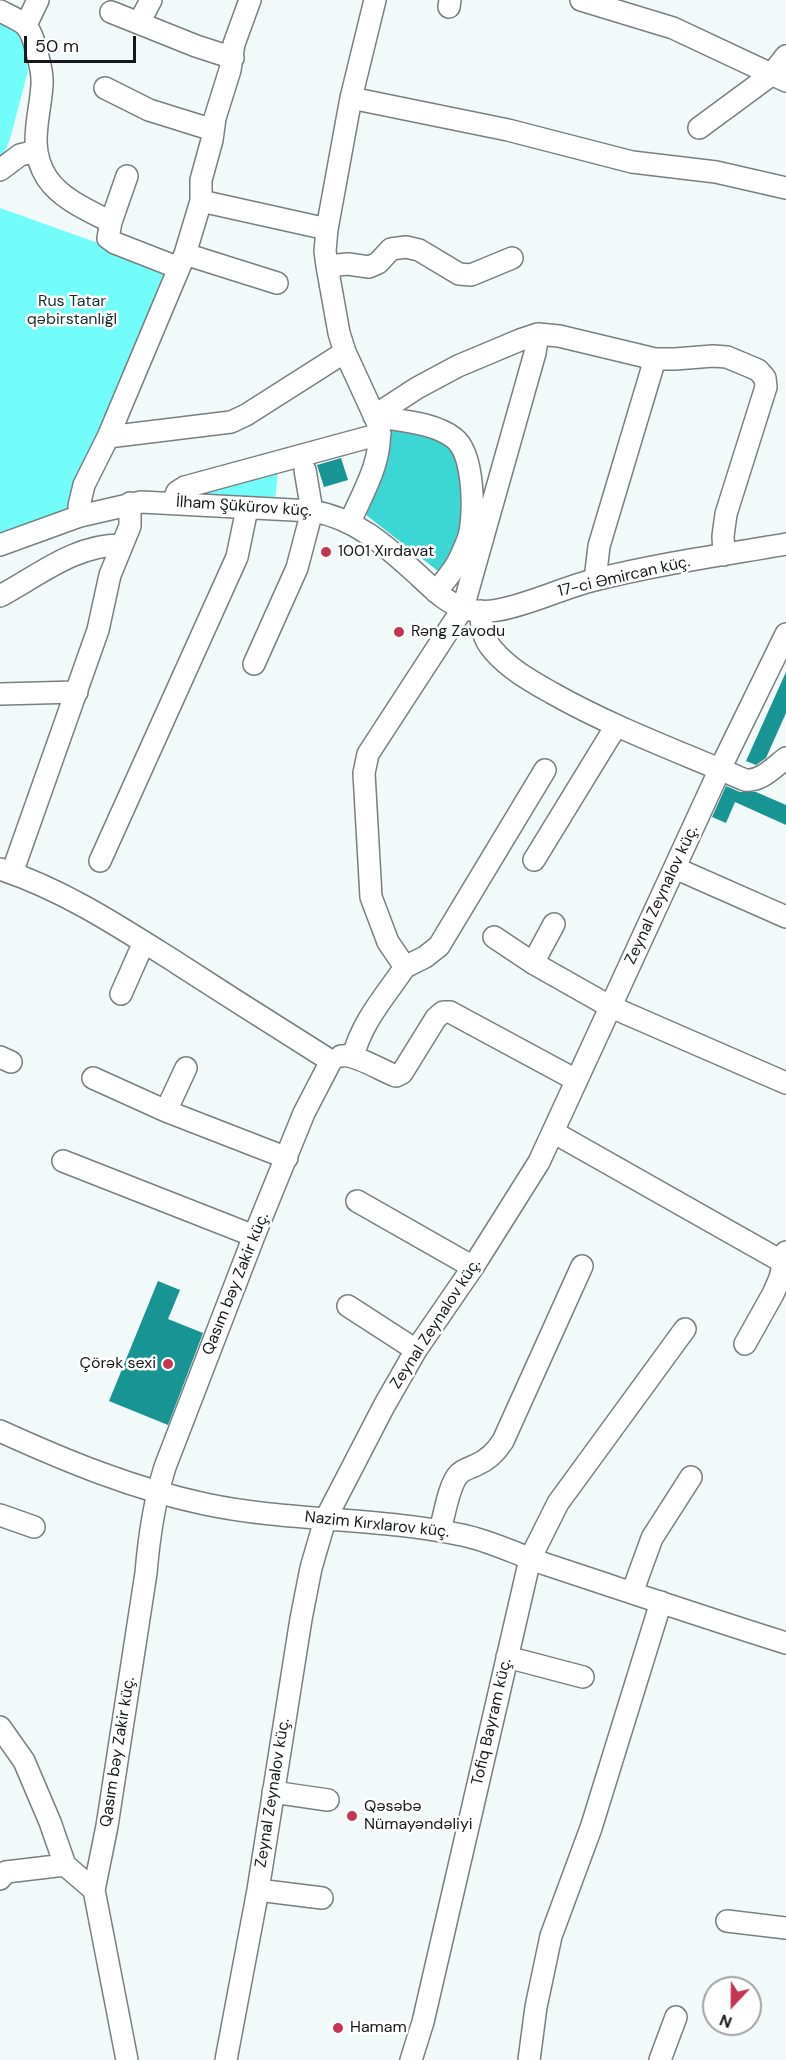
<!DOCTYPE html>
<meta charset="utf-8">
<style>
body{margin:0}
#map{position:relative;width:786px;height:2060px;overflow:hidden;background:#f2f9f9;font-family:"DM Sans",sans-serif}
canvas{display:block}
.north{position:absolute;left:702px;top:1976px;width:60px;height:60px;box-sizing:border-box;background:#fff;border:2px solid #a2a3a3;border-radius:50%;rotate:202deg;font-size:16px;font-weight:700;line-height:24px;text-align:center;color:#171919}
.north::after{content:'';display:block;margin:auto;width:21px;height:27px;background:#c53552;clip-path:polygon(50% 0,100% 100%,50% 72%,0 100%)}
.scale{position:absolute;left:24px;top:36px;width:112px;height:27px;box-sizing:border-box;border:3px solid #171919;border-top:0;padding-left:8px;font-size:18px;line-height:21px;white-space:nowrap;color:#171919;-webkit-text-stroke:4px #fff;paint-order:stroke}
</style>
<div id="map">
<canvas width="786" height="2060"></canvas>
<div class="north">N</div>
<div class="scale">50 m</div>
</div>
<script>
const context = document.querySelector('canvas').getContext('2d');
context.lineJoin = 'round';
function fill(path, color) {
  context.fillStyle = color;
  context.fill(path, 'evenodd');
}
function trace(path, color, width, dash) {
  context.strokeStyle = color;
  context.lineWidth = width;
  context.lineCap = dash ? 'butt' : 'round';
  context.setLineDash(dash || []);
  context.stroke(path);
}
function write(font, color, halo, rows, align = 'center') {
  context.font = font + ' "DM Sans",sans-serif';
  context.lineWidth = 5;
  context.setLineDash([]);
  context.textBaseline = 'middle';
  context.strokeStyle = halo;
  context.fillStyle = color;
  for (const [text, x, y, turn = 0] of rows) {
    context.save();
    context.translate(x, y);
    context.rotate((+turn || 0) * Math.PI / 180);
    context.textAlign = isNaN(turn) ? turn : align;
    if (halo) context.strokeText(text, 0, 0);
    context.fillText(text, 0, 0);
    context.restore();
  }
}
fill(new Path2D(`
 M0 22 9 26 24 39 28 71 10 139 0 163Z
 M0 208 168 268 63 523 0 538Z
 M278 471 275 501 189 497Z`), '#72fcfa');
fill(new Path2D(`
 M387 427 448 441 460 460 465 498 460 542 451 563 438 571 366 515 380 482Z`), '#3cd6d5');
fill(new Path2D(`
 M341 458 348 480 324 487 317 465Z
 M786 672V713L766 758 756 765 746 761Z
 M726 786 740 792H756L786 805V825L735 802 726 823 712 817Z
 M158 1281 180 1290 168 1319 203 1333 168 1425 109 1401Z`), '#179493');
const minor = new Path2D(`
 M581 0 673 28 786 81
 M449 7 450 0
 M0 11C8 15 17 19 24 24 30 29 34 41 36 49 39 61 43 72 42 85 40 118 27 147 47 178 61 199 89 211 111 222L108 238 115 243 179 268
 M111 12 196 46 233 58
 M139 23 151 0
 M26 25 38 0
 M105 88 149 110 213 130
 M351 98 508 130 632 162 716 172 786 188
 M699 128 771 75 786 56
 M0 170 20 155 36 151
 M201 201 327 229
 M111 222 127 176
 M185 254 277 283
 M327 266 348 264 369 267 378 263 391 249 406 247 419 250 459 274 471 275 512 258
 M374 416 417 388 458 366 520 340 538 334 559 336 655 359H675L713 356 727 357 758 370 765 378 766 387 726 514 723 536 724 555
 M374 416C399 421 433 422 454 438 474 453 475 513 469 536 467 543 463 551 460 558 455 570 444 581 436 592
 M108 437 231 422 246 415 345 352
 M173 502 177 492 185 487 380 434
 M80 516 79 506 84 485 108 437 185 254 201 201V180L212 140 215 118 230 70 234 44 250 0
 M350 522C363 492 383 460 379 426L345 352 339 333 327 266 325 251 327 229 351 98 375 0
 M0 545 80 516 141 502 312 511C356 518 387 547 419 576 432 588 445 602 463 608 474 612 487 612 498 610 531 604 562 588 594 580 657 564 722 555 786 544
 M595 580 599 546 655 359
 M0 596C39 575 76 544 122 545
 M481 611C481 626 483 639 493 650 509 669 531 681 552 693 614 728 680 752 745 780 761 782 774 767 786 758
 M254 664 297 568 312 511 305 470
 M0 694 77 692
 M534 860 616 726
 M100 861 237 557 247 509
 M675 868 786 917
 M0 869C64 890 120 927 177 963 228 996 280 1029 331 1061L304 1113 254 1236 165 1467C154 1502 149 1537 146 1573L107 1826 94 1890
 M12 873 98 630 110 575 130 526V503
 M494 937 533 963 609 1006 786 1083
 M533 963 554 924
 M405 967 425 957 439 946 545 770
 M121 994 144 942
 M341 1056C354 1053 382 1071 396 1076L402 1073 436 1018 443 1012H450L576 1080
 M0 1057 11 1062
 M353 1057C361 1023 385 996 405 967L388 942 371 897 364 773 368 754 463 608 535 353 538 334
 M93 1078 166 1111 287 1158
 M166 1111 186 1068
 M553 1132 783 1262
 M63 1161 254 1236
 M357 1201 473 1267
 M348 1306 416 1350
 M745 1344 773 1294 780 1278 786 1252
 M0 1431C66 1461 134 1489 205 1504 290 1522 378 1517 462 1535 492 1541 520 1556 548 1565 627 1591 706 1618 786 1643
 M0 1515 34 1527
 M440 1531C444 1516 449 1484 459 1474 464 1469 470 1468 476 1465 488 1460 496 1452 503 1441L582 1266
 M632 1593 652 1538 691 1477
 M507 1657 583 1677
 M0 1727 24 1761 50 1822 65 1865 94 1890 127 2060
 M273 1792 328 1800
 M0 1879 6 1872 65 1865
 M258 1890 322 1898
 M727 1921 786 1928
 M226 2060 258 1890 301 1619 311 1568 325 1520 384 1406 416 1350 473 1267 539 1162 720 769 786 634
 M411 2060 423 2022 530 1559 558 1503 685 1329
 M529 2060 536 2007 551 1936 591 1828 661 1602
 M660 2060 676 2017`);
trace(minor, '#797f7f', 24);
trace(minor, '#fff', 21);
for (const [x, y, r, color] of [
 [326,552,6,"#c53552"],
 [399,632,6,"#c53552"],
 [168,1364,6,"#c53552"],
 [352,1816,6,"#c53552"],
 [338,2028,6,"#c53552"]
]) {
  const dot = new Path2D();
  dot.arc(x, y, r, 0, 2 * Math.PI);
  context.fillStyle = color;
  context.fill(dot);
  trace(dot, '#fff', 2);
}
write('16px', '#162f2e', '#fff', [
 ["Rus Tatar",72,302],
 ["qəbirstanlığl",72,320]
]);
write('16px', '#171919', '#fff', [
 ["İlham Şükürov küç.",244,507,4],
 ["17-ci Əmircan küç.",624,577,-13],
 ["Zeynal Zeynalov küç.",662,895,-65],
 ["Qasım bəy Zakir küç.",236,1284,-68],
 ["Zeynal Zeynalov küç.",436,1324,-57],
 ["Nazim Kırxlarov küç.",377,1525,6],
 ["Tofiq Bayram küç.",492,1722,-77],
 ["Qasım bəy Zakir küç.",118,1752,-81],
 ["Zeynal Zeynalov küç.",273,1793,-81]
]);
write('16px', '#171919', '#fff', [
 ["1001 Xırdavat",338,552],
 ["Rəng Zavodu",411,632],
 ["Çörək sexi",156,1364,"right"],
 ["Qəsəbə",364,1807],
 ["Nümayəndəliyi",364,1825],
 ["Hamam",350,2028]
], 'left');
</script>
